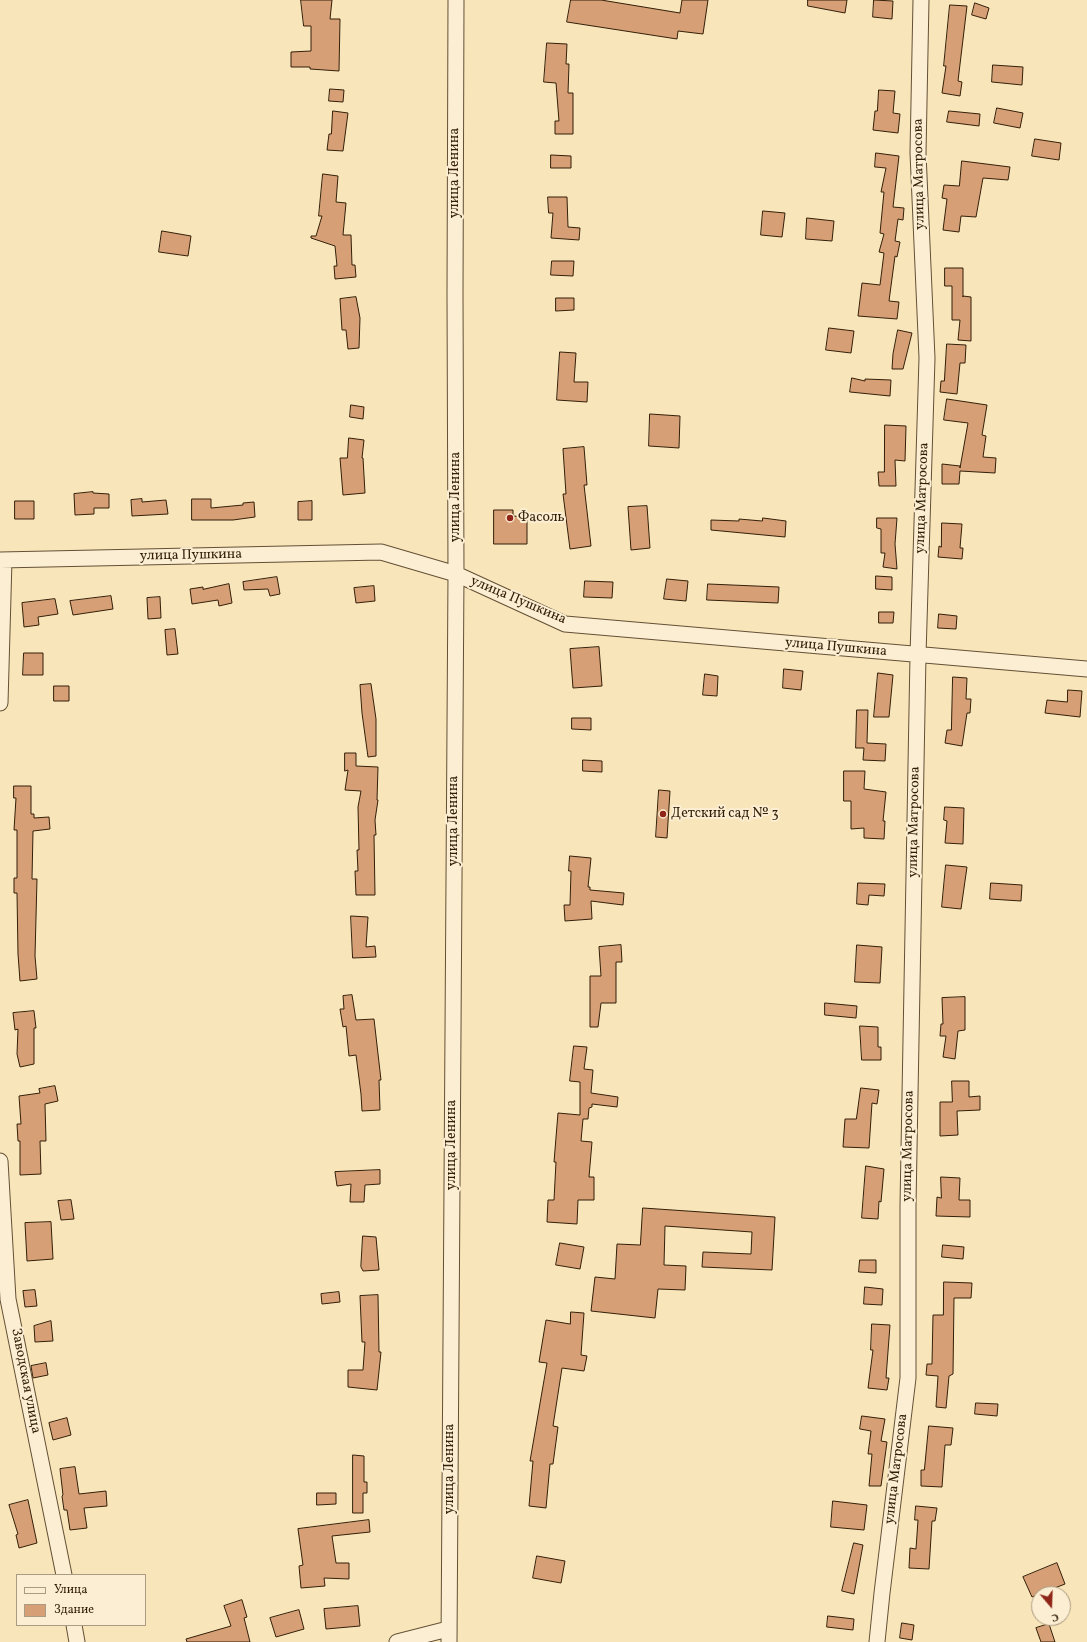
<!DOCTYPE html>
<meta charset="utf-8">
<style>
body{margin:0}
#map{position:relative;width:1087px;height:1642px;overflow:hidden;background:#f9e5ba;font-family:Vollkorn,serif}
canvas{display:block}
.legend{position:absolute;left:16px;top:1574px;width:130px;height:52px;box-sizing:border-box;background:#fbeed2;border:1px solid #ab9b82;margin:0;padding:5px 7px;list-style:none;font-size:12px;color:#331f09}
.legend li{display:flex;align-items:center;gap:8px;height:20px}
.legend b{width:20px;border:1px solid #ab9b82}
.north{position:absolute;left:1031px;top:1586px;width:40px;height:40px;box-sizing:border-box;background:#fbeed2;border:1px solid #ab9b82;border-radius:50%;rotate:161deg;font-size:11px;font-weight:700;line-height:16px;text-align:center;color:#331f09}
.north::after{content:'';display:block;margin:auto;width:14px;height:18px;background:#8f2418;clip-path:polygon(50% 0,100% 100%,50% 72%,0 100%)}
</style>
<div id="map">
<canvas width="1087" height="1642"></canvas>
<ul class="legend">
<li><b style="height:5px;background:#fbeed2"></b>Улица</li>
<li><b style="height:11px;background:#d69f75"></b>Здание</li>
</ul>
<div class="north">С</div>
</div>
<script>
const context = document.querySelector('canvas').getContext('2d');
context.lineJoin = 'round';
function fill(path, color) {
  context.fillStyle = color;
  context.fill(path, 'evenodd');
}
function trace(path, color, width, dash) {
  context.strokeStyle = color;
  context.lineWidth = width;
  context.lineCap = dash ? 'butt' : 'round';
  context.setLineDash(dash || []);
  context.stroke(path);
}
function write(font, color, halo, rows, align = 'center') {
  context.font = font + ' Vollkorn,serif';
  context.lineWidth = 4;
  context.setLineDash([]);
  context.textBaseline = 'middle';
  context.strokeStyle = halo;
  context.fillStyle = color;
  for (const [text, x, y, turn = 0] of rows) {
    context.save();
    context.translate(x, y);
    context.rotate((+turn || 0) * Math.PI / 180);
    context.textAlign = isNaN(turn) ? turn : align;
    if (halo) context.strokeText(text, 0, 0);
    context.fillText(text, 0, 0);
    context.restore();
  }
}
const building = new Path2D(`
 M301 0H332L330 19H340L339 71 310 69V67H291V52L311 51V26H304Z
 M571 0H601L680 13 682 0H708L703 34 678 31 677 39 567 22Z
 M808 0H847L845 13 808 6Z
 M874 0 893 1 892 19 873 17Z
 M975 3 989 8 986 19 972 15Z
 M950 5 967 6 958 81 962 82 960 96 942 93 946 66H944Z
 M547 43 567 44 566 64H569L568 93H573V134H555V121H559L556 83 544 82Z
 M993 65 1023 67 1022 85 992 82Z
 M330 89 344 90 343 102 329 101Z
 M879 90 895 91 893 113 900 114 898 133 873 130 875 111H877Z
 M997 108 1023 113 1020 128 994 123Z
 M333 111 348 113 343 151 327 150 329 134H331Z
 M949 111 980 114 979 126 947 122Z
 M1035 139 1061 143 1059 160 1032 156Z
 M876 153 899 156 893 207 904 208 903 220 898 219 895 241 900 242 897 257 895 256 889 301 899 302 897 319 858 316 862 283 880 285 884 253 879 252 884 234 880 233 884 192H881L886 168 875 167Z
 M551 155 571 156V168H551Z
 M962 161 1010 167 1008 180 983 178 976 217 961 216 959 232 943 230 947 199 942 198 944 185 959 186Z
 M323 174 338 176 336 202 346 203 343 235H351L352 265H355L356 277 335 279 334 266H337L335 246 311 238V236H316L322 216H319Z
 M548 197H567L568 227 580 228 579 240 551 238 553 213H549Z
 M763 211 785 213 782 237 761 235Z
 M807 218 834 221 832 241 806 239Z
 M162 231 191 236 188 256 159 252Z
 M552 261H574L573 276 551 275Z
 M945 268H963V297V296L971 297V341L958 340 960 320H952V286H945Z
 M356 297 360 318 359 348 348 349 346 330H342L340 299Z
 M556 298H574V310L556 311Z
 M829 328 854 331 851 353 826 350Z
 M898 330 912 333 903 369H892L893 354Z
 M947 344 966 345 965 363H960L957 394 940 392 941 381H944Z
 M560 352 576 353 574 382H588L587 402 557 400Z
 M852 378 865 381V379L891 380 890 396 850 392Z
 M947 399 987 405 982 435 986 436 983 457 996 458 995 473 960 471 959 484H942V464L960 466V468L968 423 944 420Z
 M351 405 364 407 363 419 350 417Z
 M650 414 680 416 679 448 649 446Z
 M885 425 906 426 905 461 895 460 896 486H879L878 472H884Z
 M349 438 364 440 362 458H363L365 493 343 495 340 458H347Z
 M584 447 587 485H584L591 546 570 549 563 494H566L563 449Z
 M93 492V493L109 494V508H94V514L75 515 74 494Z
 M142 499V502L166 500 168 514 132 516 131 500Z
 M192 499H211V508L243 505V503L254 502 255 517 233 520H192Z
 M15 501H34V519H15Z
 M312 501V520H298V502Z
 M647 506 650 548 631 550 628 507Z
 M494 510H513V516L527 517V544H494Z
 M763 518 786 521 785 537 711 530V520L739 521V519L762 521Z
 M877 518H897L895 544 897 569 883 567 885 553H881V529L877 528Z
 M942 523 962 524 960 548H963L962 559 938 557 939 546 941 547Z
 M876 576 892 577V590L876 589Z
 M277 577 280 594 270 596 268 589 244 590 243 582Z
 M667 579 688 581 686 601 664 599Z
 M585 581 613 582 612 598 584 597Z
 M229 584 232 603 219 606 218 600 192 604 190 589 203 587V589Z
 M708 584 779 587 778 603 707 600Z
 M374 586 375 601 356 603 354 588Z
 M111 596 113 609 73 615 70 601Z
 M160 597 161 618 148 619 147 598Z
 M55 599 58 614 38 617 39 625 24 627 22 603Z
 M879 612H894L893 623H879Z
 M939 614 957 616 956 629 938 628Z
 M175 629 178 654 167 655 165 630Z
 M599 647 602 686 573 688 570 649Z
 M24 653H43V675H23Z
 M784 669 803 671 801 690 783 688Z
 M878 673 893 675 889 717H874Z
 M705 674 718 676 717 696 703 695Z
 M953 677 967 678 966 699H971L970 713H967L962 746 945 743 947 730H951Z
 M371 684 376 719V756L368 757 362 713 360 685Z
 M54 686H69V701H54Z
 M1068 690 1082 691 1080 717 1045 713 1047 700 1067 702Z
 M857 710H868L867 743 886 744 885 761 863 760 864 748H856Z
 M572 718H591V730L572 729Z
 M345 753H356V766L378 767 377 800H378L375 820 376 835H374L375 895H356L355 871H358L357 850H359L358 807 361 791 345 790 348 770 345 771Z
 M583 760 602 761V772L583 771Z
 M844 771H865L864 789 886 792 883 821H885L884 839 864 838V828L851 829V801H844Z
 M14 786H31V814H34V818L49 817 50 829 33 831 32 879H37L35 956 37 979 20 981 18 954 17 893H14V878H17V830H14L16 798H14Z
 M659 790 670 791 667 838 656 837Z
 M945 807 964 808 963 844 945 843 947 821 944 820Z
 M570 856 591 858 588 887H590V890L624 893 623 905 591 901 592 919 565 921 564 905H570L571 871H569Z
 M946 865 967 867 961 909 942 907Z
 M858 883 885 884 884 896 869 895 868 905 857 904Z
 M991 883 1022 885 1021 901 990 899Z
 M351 916 368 917 366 947 375 946 376 957 353 958Z
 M621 945 622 962H616V1003H601L598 1027H590V976H601L599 947Z
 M857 945 882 947 880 983 855 982Z
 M352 995 356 1020 374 1019 381 1080H379L380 1110 362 1111 361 1094 356 1055 349 1056 346 1026 343 1027 340 1009H344L343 996Z
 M965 997V1030L958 1031 955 1059 943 1057 946 1036H940L941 1024H943L942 998Z
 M825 1003 857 1006 856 1018 825 1015Z
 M34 1011 36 1028H34V1064L20 1067 17 1054 18 1029 15 1030 13 1013Z
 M860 1026 878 1027V1047H881V1060H862Z
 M574 1046 587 1047 584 1069 593 1070 591 1093 618 1097 617 1107 592 1104V1107L589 1108 588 1119H583L581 1141 592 1142 589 1177H594V1200H578L577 1224 547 1222 548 1200H554L556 1162H554L558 1113 580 1115V1082L570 1081Z
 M952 1081H969V1097L980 1096V1110L957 1111 958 1135 940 1136V1102H952Z
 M55 1086 58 1101 45 1104 46 1141H40L41 1174 20 1175V1141H18L17 1124H21L19 1096 40 1093 39 1089Z
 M861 1088 879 1090 877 1104 872 1103 869 1148 843 1147 845 1119H856Z
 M866 1166 884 1169 881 1202 879 1201 878 1219 862 1218Z
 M380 1170V1184L365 1185 364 1202H350L351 1184 337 1186 335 1172Z
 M941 1177 960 1178 959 1200H970V1217L936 1216 937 1197 941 1198Z
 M71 1200 74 1219 61 1220 58 1201Z
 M643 1208 775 1217 772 1270 702 1267 703 1252 751 1254 752 1232 665 1226 664 1265 686 1266 685 1290 658 1289 655 1318 591 1311 595 1277 615 1279 617 1244 640 1245Z
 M51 1222 53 1259 27 1261 25 1223Z
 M363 1236 376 1237 379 1270 363 1271 361 1267Z
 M560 1243 584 1247 580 1269 556 1265Z
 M943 1245 964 1247 963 1259 942 1257Z
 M860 1260H876V1273L859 1272Z
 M944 1282 972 1283 971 1298H954L953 1374 949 1376 946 1408 936 1407 938 1376 926 1375 927 1364H932L933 1315H943Z
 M865 1287 883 1289 882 1305 864 1304Z
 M35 1290 37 1306 25 1307 23 1291Z
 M339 1292 340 1302 322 1304 321 1294Z
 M378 1295 379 1352H381L377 1390 348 1387V1370H363L365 1342H362L360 1296Z
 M571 1312 584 1313 581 1355 587 1356 584 1371 562 1368 553 1426 558 1427 553 1464H550L546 1508 529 1506 533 1461H530L547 1363 539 1362 546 1320 570 1324Z
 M51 1321 53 1341 35 1342 34 1326Z
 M872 1324 890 1325 886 1378H889L887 1390 868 1388 873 1350H871Z
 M46 1363 48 1375 33 1378 31 1366Z
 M976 1403 998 1404 997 1416 975 1414Z
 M862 1416 885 1419 881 1441 887 1442 881 1486H869L872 1454H868L871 1431 860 1429Z
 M67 1418 71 1435 53 1440 49 1423Z
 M929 1426 953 1428 951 1445H945L942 1487 921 1486V1470H924Z
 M353 1455 364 1456V1482H367V1493H363V1513H353Z
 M75 1467 79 1494 106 1491 107 1506 84 1508 87 1528 70 1530 67 1510H64L62 1496 63 1495 60 1469Z
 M317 1493H336V1504L317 1505Z
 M28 1500 37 1543 19 1548 16 1535 18 1534 9 1505Z
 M833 1501 867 1505 864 1530 831 1527Z
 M916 1506 937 1508 935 1521H932L929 1569 909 1568 910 1548 916 1549 918 1520H915Z
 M369 1520 370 1532 332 1536 336 1563H349V1579L324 1578 325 1586 301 1588 299 1566 303 1565 298 1529Z
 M854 1543 863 1545 854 1594 842 1591Z
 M537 1556 565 1561 561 1583 533 1578Z
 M1057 1563 1065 1584 1032 1597 1023 1577Z
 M242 1600 247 1617 244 1618 250 1642H187L186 1639 231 1626 224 1606Z
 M358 1606 360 1626 326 1629 324 1609Z
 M299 1610 304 1629 276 1637 270 1618Z
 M828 1616 854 1619 853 1630 827 1627Z
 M902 1623 914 1625 912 1640 900 1638Z
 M1049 1624 1055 1642H1041L1036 1628Z`);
fill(building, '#d69f75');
trace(building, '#331f09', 1);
const minor = new Path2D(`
 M0 560 381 552 456 574 565 624 1087 669
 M0 703 4 560
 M0 1161 8 1299 64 1575
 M74 1625 77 1642
 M397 1642 448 1629
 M449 1642 456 574 455 294 456 0
 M877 1642 882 1593 908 1378V1205L918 655 927 358 918 153 921 0`);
trace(minor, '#645035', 17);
trace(minor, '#fbeed2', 15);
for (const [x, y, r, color] of [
 [510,518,4,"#8f2418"],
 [663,814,4,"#8f2418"]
]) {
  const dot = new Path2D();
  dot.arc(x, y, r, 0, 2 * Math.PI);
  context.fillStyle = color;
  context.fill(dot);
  trace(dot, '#fbeed2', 1.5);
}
write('14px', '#331f09', '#fbeed2', [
 ["улица Ленина",455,173,-90],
 ["улица Матросова",920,174,-91],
 ["улица Ленина",456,497,-90],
 ["улица Матросова",923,498,-88],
 ["улица Пушкина",191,556,-1],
 ["улица Пушкина",518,601,23],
 ["улица Пушкина",836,648,5],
 ["улица Ленина",454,821,-90],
 ["улица Матросова",915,822,-89],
 ["улица Ленина",452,1145,-90],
 ["улица Матросова",909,1146,-89],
 ["Заводская улица",25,1381,79],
 ["улица Ленина",450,1469,-90],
 ["улица Матросова",897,1469,-83]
]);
write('14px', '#331f09', '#fbeed2', [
 ["Фасоль",518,518],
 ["Детский сад № 3",671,814]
], 'left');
</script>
